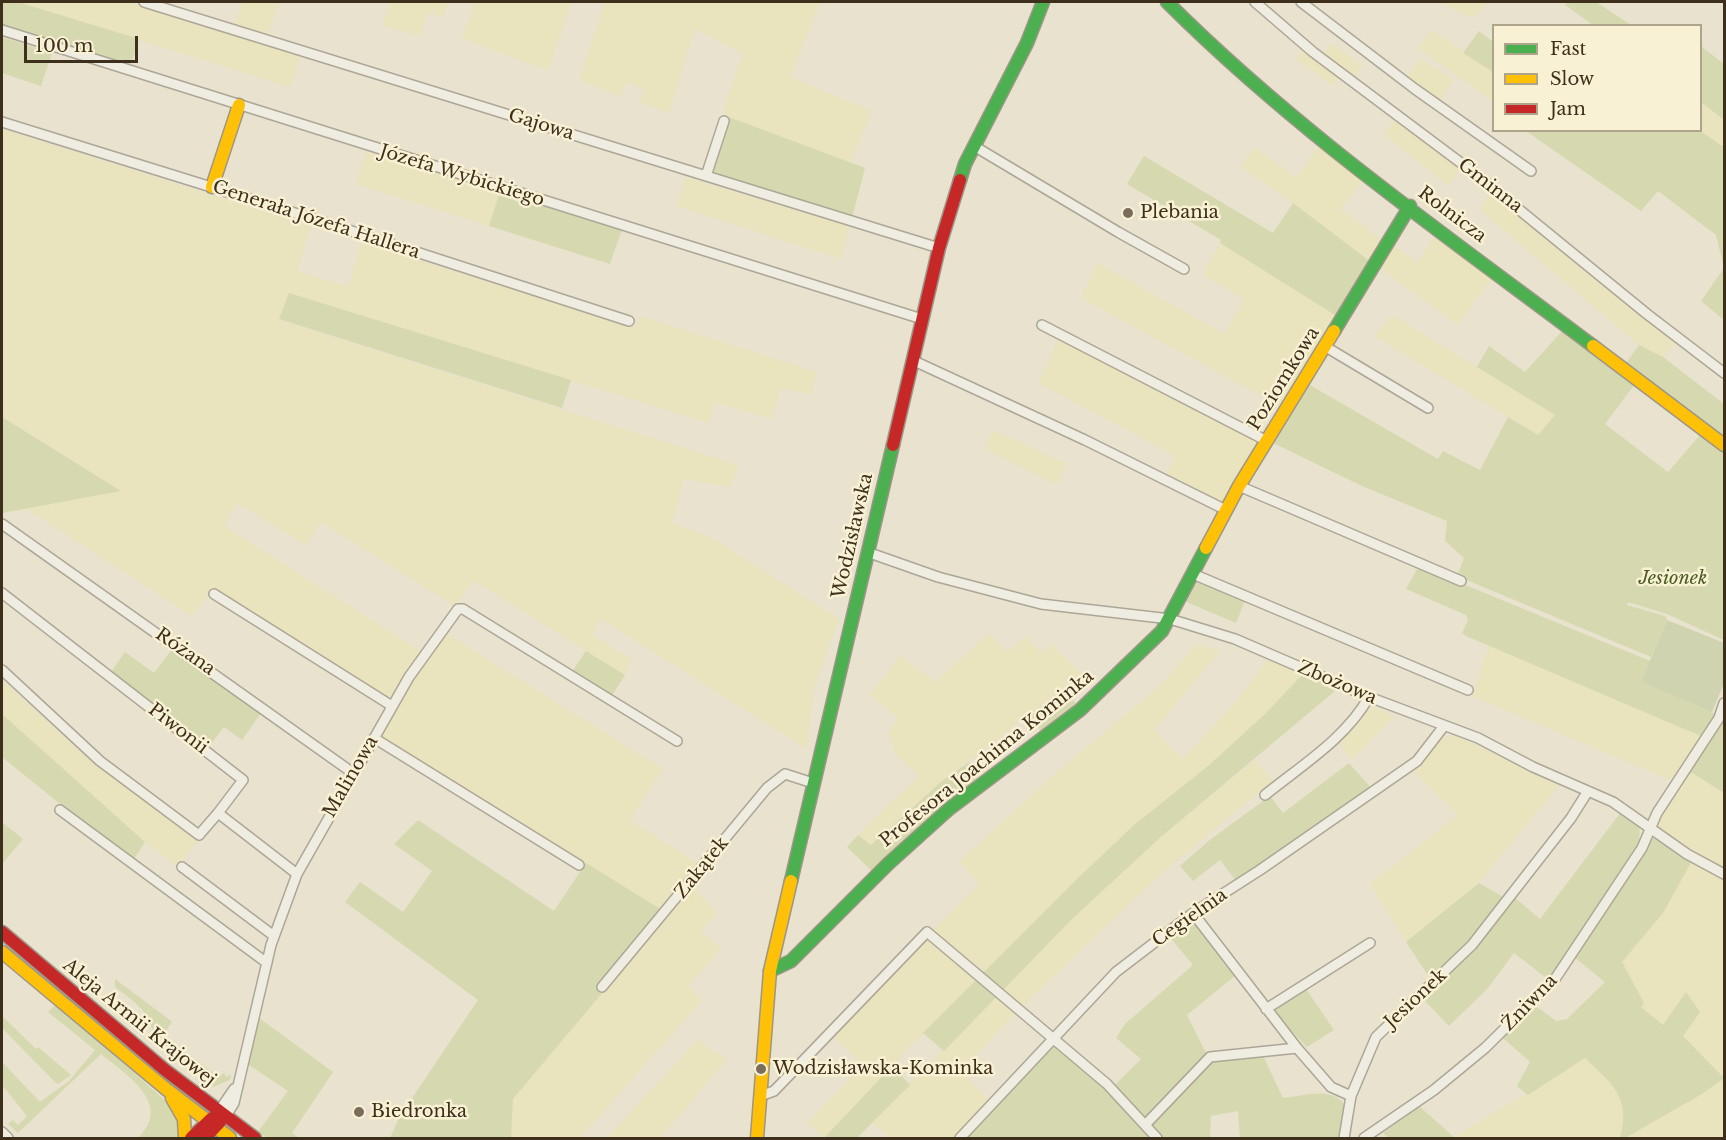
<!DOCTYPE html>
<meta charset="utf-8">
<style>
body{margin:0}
#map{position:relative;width:1726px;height:1140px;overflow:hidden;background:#e8e2ce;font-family:"Libre Baskerville",serif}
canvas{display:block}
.frame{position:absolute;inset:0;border:3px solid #3e2f1d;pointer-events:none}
.legend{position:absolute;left:1492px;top:24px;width:210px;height:108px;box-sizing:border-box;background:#f9f1d4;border:2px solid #aea38b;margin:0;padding:8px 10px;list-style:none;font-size:18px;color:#3e2f1d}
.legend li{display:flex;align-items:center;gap:12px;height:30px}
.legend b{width:30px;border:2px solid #aea38b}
.scale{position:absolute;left:24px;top:36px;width:114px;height:27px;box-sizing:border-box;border:3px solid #3e2f1d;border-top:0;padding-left:8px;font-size:18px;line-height:21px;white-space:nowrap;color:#3e2f1d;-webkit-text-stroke:4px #f9f1d4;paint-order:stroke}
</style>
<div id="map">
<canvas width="1726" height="1140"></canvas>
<div class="frame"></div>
<ul class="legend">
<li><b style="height:8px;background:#4caf50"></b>Fast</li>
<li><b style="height:8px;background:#ffc107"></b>Slow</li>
<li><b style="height:8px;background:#c62828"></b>Jam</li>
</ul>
<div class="scale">100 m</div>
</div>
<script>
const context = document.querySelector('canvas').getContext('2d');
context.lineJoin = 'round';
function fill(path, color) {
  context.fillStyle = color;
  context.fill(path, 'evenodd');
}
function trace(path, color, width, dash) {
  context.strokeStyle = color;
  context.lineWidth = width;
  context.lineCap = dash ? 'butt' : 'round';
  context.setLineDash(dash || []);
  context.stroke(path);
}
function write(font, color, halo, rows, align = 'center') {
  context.font = font + ' "Libre Baskerville",serif';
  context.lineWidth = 5;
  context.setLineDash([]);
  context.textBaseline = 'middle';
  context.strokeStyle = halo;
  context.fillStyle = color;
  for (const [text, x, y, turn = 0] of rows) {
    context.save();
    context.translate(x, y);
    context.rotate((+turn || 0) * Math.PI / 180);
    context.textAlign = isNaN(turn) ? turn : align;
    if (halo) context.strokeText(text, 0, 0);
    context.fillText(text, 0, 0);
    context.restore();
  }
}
fill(new Path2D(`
 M18 2H127L300 56 290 87Z
 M242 2H279L268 35 234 26Z
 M390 2H448L443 17 428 12 420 36 382 25Z
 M475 2H572L548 70 462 39Z
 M605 2H820L790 77 872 111 851 163 726 116 723 110 743 54 695 29 669 113 639 102 644 89 626 83 620 96 579 80Z
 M1438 2H1487L1473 19Z
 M1432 30 1493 72V101L1418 48Z
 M1332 43 1363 66 1353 78 1324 54Z
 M1304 48 1340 75 1332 86 1296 59Z
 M1421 59 1454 80 1439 102 1406 78Z
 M1701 102 1724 120V147L1700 131Z
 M1397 119 1461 169 1448 186 1384 134Z
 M2 129 311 226 297 271 348 287 361 243 636 327 640 316 817 372 810 395 781 388 771 419 715 402 709 423 289 293 279 320 738 465 730 487 684 479 672 523 709 536 839 619 814 686 807 749 601 619 592 635 631 659 625 675 473 580 455 606 321 522 306 545 237 503 224 526 422 652 391 700 214 589 192 616 25 508 121 491 2 416Z
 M1320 144 1364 178 1341 209 1385 243 1371 262 1293 203 1241 167 1255 147 1296 178Z
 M367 150 500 191 489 226 356 184Z
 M686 177 850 227 841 259 677 206Z
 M1491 192 1675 342 1663 357 1639 345 1480 210Z
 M1437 233 1494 275 1458 325 1377 266 1391 243 1417 263Z
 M1220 243 1338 317 1282 407 1081 298 1097 263 1225 334 1244 298 1202 275Z
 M1392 315 1555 415 1538 435 1374 336Z
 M1059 338 1261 442 1223 503 1166 476 1176 456 1038 383Z
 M993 430 1067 464 1057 485 985 449Z
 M989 633 1007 652 1025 636 1042 653 1051 644 1082 674 942 781 870 845 858 835 919 776 896 754 888 734 898 718 870 695 900 656 935 682Z
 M447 634 663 769 630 820 698 864 662 910 380 736 413 679Z
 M1197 644 1220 651 1154 730 1183 759 1239 698 1269 658 1304 673 1264 715 1208 766 1134 825 1077 879 923 1033 824 1138 807 1123 863 1065 831 1034 882 979 980 884 959 862 1050 778 1162 684Z
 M1489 645 1669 721 1703 737 1675 782 1472 696Z
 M2 680 81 753 197 841 178 867 145 842 2 714Z
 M1371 706 1394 716 1352 760 1337 741Z
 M1454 735 1560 784 1479 883 1406 942 1370 884 1458 815 1411 769 1442 738Z
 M1255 760 1273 781 1156 878 1016 1013 961 1071 988 1100 953 1138H887L889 1136 872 1122 1072 919 1162 836Z
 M1689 771 1724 793V870L1657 826 1658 819Z
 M1693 859 1724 875V1078L1683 1036 1686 993 1663 1025 1641 1007 1622 962 1663 913Z
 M692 885 717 913 700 931 721 948 689 986 702 1001 580 1138H511L513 1099Z
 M697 1040 727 1060 660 1138H607Z
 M1585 1058 1620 1093 1624 1122 1620 1138H1452Z
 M1724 1078V1138H1625L1702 1094Z`), '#e9e3be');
fill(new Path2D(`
 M2 2H18L139 39 130 67 2 27Z
 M1567 2H1596L1631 25H1593L1565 5Z
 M1479 31 1493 42V72L1463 53Z
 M2 37 52 53 41 86 2 73Z
 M1701 46 1724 64V120L1701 102Z
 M726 116 865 168 852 218 712 174 728 122Z
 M1526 131H1700L1724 147V320L1701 301 1724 268 1716 235 1658 191 1641 211Z
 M1144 156 1273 233 1293 203 1371 262 1338 317 1220 243 1221 240 1127 184Z
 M500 191 622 229 610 264 489 226Z
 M289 293 571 380 562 408 279 319Z
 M1563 330 1635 384 1605 424 1668 472 1701 434 1724 451V640L1667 614 1628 602 1627 605 1665 616 1667 620 1651 657 1457 576 1464 558 1445 541 1447 521 1362 486 1271 442 1308 384 1438 459 1443 451 1480 470 1508 417 1538 435 1555 415 1477 367 1489 346 1525 372Z
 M1639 345 1663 357 1724 404V440L1624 366Z
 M2 417 121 491 2 513Z
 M1419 566 1650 661 1641 682 1712 712 1716 717 1703 737 1466 636 1462 633 1468 620 1466 615 1406 589Z
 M1195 578 1245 601 1236 623 1184 601Z
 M173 648 261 713 242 740 224 727 208 748 111 672 125 652 154 673Z
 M586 651 625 675 611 697 572 672Z
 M1304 673 1335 691 1162 836 1072 919 944 1051 923 1033 1077 879 1134 825 1208 766 1264 715Z
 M1063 689 1079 707 1044 734 1028 717Z
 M2 714 145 842 132 862 2 757Z
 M1724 715V793L1689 771 1720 727Z
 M969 762 981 779 874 873 847 847 858 835 871 845 942 781Z
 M1349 763 1371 788 1305 839 1236 881 1220 860 1193 881 1180 866 1211 839 1270 796 1283 813Z
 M1621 812 1640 823 1639 842 1549 980 1514 953 1488 988 1449 1026 1423 999 1474 951 1514 897 1540 919Z
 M418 820 554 911 586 863 662 910 597 986 603 992 513 1099 511 1138H390L400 1116 478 1000 345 902 360 882 403 912 432 871 394 844Z
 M2 822 23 839 2 864Z
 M1659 838 1693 859 1663 913 1622 962 1644 1003 1641 1007 1663 1025 1686 992 1700 1012 1683 1036 1724 1078 1702 1094 1625 1138H1620C1631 1097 1613 1085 1585 1058L1528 1095 1517 1086 1530 1062 1503 1038 1536 1006 1556 1021 1567 1019 1605 982 1574 957 1652 839Z
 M1479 883 1505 898 1453 957 1429 977 1406 942Z
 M1193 917 1236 975 1187 1015 1208 1057 1218 1060 1263 1056 1283 1098C1302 1096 1331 1086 1344 1104L1340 1138H1240L1238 1111 1211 1116 1210 1138H964L1059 1040 1115 1085 1141 1059 1116 1038 1125 1024 1193 965 1168 935Z
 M3 940 198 1102 197 1104C130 1053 66 1000 2 946Z
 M115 979 170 1020 172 1022 158 1042 153 1039C153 1012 134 1002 115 987Z
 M1306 989 1334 1030 1307 1047 1271 1010Z
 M54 1006 62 1009C101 1040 135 1075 174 1108L177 1112 181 1138H138C173 1104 128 1076 101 1054L18 1133 8 1124 13 1120 18 1125 27 1116 2 1085V1062L40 1102 69 1081 95 1050 48 1012Z
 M2 1016 36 1049 38 1047 71 1075 58 1084 55 1082 2 1028Z
 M259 1018 333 1072 292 1133 299 1138H267L258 1132 288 1091 246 1063Z
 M165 1037 219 1077 223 1073 227 1077 231 1074 230 1080 213 1087 159 1045Z
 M892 1066 910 1085 857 1138H824Z
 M1419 1106 1454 1137 1388 1138 1383 1133Z`), '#d6d9af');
fill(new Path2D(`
 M1667 620 1724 643V683L1712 712 1641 682Z`), '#d0d3af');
const street = new Path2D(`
 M144 2 939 248
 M1255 2 1313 52 1473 172 1647 314 1724 373
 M1301 2 1415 89 1531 171
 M2 30 922 319
 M2 122 327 223 629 321
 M974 146 1118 232 1184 269
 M706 176 724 121
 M1042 325 1267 441
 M1326 347 1428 408
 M912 360 1085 440 1226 510
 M1239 486 1461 581
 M2 524 353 773
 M867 552 938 577 1041 604 1170 619 1235 639 1369 697 1478 738 1533 767 1613 802 1687 854 1724 874
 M1193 574 1468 690
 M2 593 243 780 218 813 297 874
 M214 594 392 706
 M2 670 100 761 199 835 218 813
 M374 738 579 865
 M1265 795C1302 765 1345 739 1369 697
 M60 810 267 963
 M182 867 274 936
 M1193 913 1297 1048 1331 1087 1351 1096
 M602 987 767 788 785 774 813 783
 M1266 1009 1370 943
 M760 1096 774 1091 927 932 1107 1084 1157 1138
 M219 1111 234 1089
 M226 1116 234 1103 271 945 297 874 409 677 458 609H463L677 741
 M1145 1125 1210 1057 1297 1048
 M2 1132 8 1138
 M960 1138 1116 972 1193 913 1260 870 1417 761 1444 726
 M1344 1138 1351 1096 1376 1037 1472 945 1571 818 1588 791
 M1364 1138 1434 1090 1485 1048 1555 979 1642 848 1657 813 1719 718 1724 703`);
const fast = new Path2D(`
 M1167 2C1297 132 1447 236 1593 346
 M960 180 965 164 1027 43 1043 2
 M1334 331 1410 206
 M791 881 893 445
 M770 971 791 961 888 864 949 809 1080 710 1162 631 1206 548`);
const slow = new Path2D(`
 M212 187 239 105
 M1593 346 1724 445
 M1206 548 1239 486 1334 331
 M2 952 166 1089 230 1138
 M172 1098 184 1119 185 1138
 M757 1138 770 971 791 881`);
const jam = new Path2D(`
 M893 445 939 248 960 180
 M2 932 165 1070 255 1138
 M191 1138 212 1118
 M205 1138 220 1122`);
trace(street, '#ada697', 12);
trace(fast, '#9d9687', 15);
trace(slow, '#9d9687', 15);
trace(jam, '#9d9687', 15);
trace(street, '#efece1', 9);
trace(fast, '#4caf50', 12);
trace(slow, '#ffc107', 12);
trace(jam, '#c62828', 12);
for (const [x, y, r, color] of [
 [1128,213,6,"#7a6e5b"],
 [761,1069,6,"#7a6e5b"],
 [359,1112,6,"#7a6e5b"]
]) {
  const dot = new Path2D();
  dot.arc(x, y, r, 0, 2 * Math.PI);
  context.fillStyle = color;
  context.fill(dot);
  trace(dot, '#f9f1d4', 2);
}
write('18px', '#3e2f1d', '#f9f1d4', [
 ["Gajowa",541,125,17],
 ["Józefa Wybickiego",462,176,17],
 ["Gminna",1490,186,38],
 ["Rolnicza",1452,215,37],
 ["Generała Józefa Hallera",316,220,18],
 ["Poziomkowa",1284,379,-58],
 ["Wodzisławska",853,536,-77],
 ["Różana",185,652,35],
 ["Zbożowa",1337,683,23],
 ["Piwonii",178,729,38],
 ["Profesora Joachima Kominka",987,759,-39],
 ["Malinowa",351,777,-60],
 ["Zakątek",702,868,-51],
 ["Cegielnia",1190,918,-35],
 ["Jesionek",1416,999,-43],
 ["Żniwna",1530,1003,-46],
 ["Aleja Armii Krajowej",139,1023,39]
]);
write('18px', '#3e2f1d', '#f9f1d4', [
 ["Plebania",1140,213],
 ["Wodzisławska-Kominka",773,1069],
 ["Biedronka",371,1112]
], 'left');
write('italic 18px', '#4a5c22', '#f9f1d4', [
 ["Jesionek",1673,579]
]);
</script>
